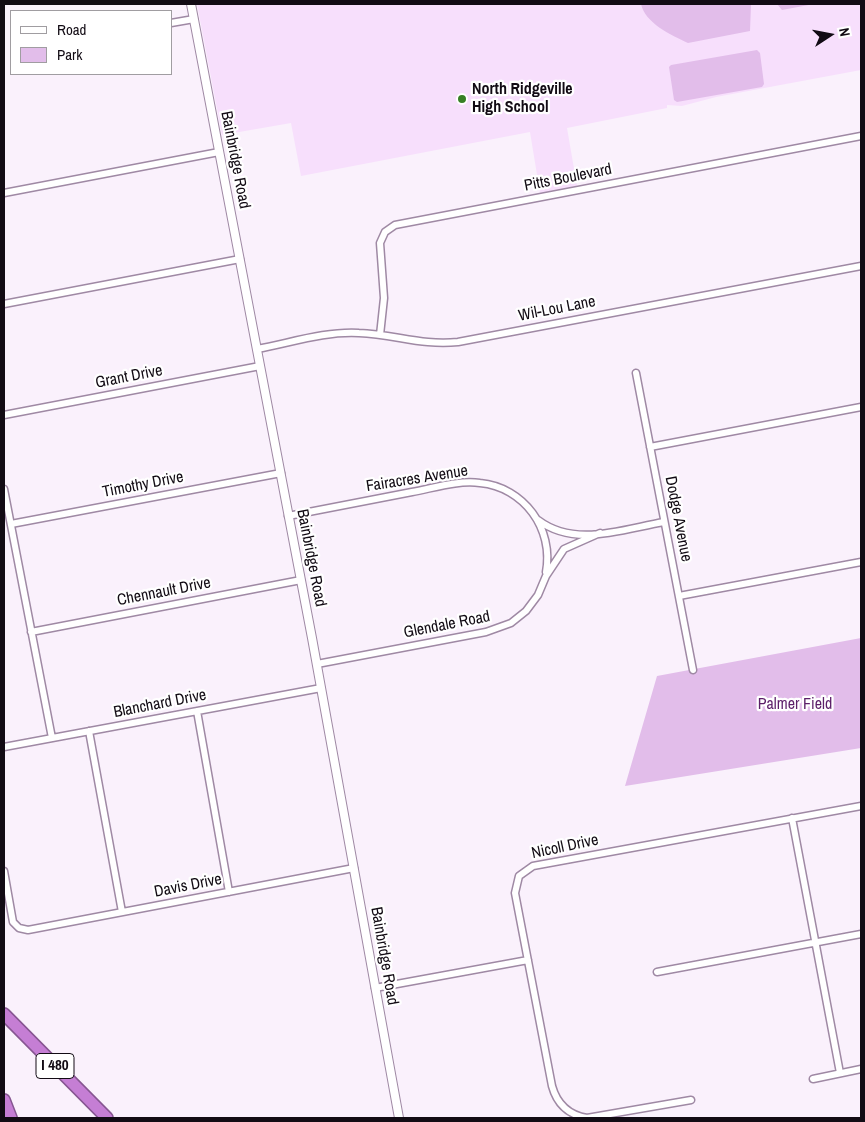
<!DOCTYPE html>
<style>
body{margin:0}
#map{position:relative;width:865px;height:1122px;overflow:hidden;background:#faf1fc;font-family:"Archivo Narrow",sans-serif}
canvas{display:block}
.frame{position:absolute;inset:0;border:5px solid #120b14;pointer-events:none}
.legend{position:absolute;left:10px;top:10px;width:162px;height:65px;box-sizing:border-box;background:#fff;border:1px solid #a09da1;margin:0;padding:6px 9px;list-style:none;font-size:15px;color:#120b14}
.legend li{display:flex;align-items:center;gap:10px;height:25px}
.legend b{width:25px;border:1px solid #a09da1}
.north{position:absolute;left:805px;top:10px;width:50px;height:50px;-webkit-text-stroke:4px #fff;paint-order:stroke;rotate:79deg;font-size:14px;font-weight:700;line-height:20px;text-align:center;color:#120b14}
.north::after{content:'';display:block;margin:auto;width:18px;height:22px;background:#120b14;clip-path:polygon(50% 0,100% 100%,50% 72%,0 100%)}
</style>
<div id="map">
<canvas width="865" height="1122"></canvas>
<div class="frame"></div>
<ul class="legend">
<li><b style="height:6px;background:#fff"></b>Road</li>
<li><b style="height:14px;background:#e2bdea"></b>Park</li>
</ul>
<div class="north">N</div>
</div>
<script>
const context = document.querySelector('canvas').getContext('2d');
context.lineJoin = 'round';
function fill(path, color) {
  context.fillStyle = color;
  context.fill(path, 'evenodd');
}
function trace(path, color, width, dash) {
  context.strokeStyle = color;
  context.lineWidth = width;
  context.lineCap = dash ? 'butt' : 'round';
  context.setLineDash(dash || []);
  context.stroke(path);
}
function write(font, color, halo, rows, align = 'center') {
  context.font = font + ' "Archivo Narrow",sans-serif';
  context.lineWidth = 4.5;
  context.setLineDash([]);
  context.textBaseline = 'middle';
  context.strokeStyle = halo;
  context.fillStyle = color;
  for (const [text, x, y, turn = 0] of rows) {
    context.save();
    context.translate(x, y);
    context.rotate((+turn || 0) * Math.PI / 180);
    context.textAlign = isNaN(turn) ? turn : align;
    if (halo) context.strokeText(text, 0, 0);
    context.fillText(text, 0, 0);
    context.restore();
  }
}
fill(new Path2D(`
 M197 4H861V70L716 97 682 106 667 105V108L567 128 577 186 540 193 530 132 301 176 291 123 222 135Z`), '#f7dffc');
fill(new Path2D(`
 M641 4H751L750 31 688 43C671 35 645 23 641 4Z
 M777 4H814L782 10Z
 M757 50 760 53 764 84 762 87 677 102 674 100 669 67 671 65Z
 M861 638V748L625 786 657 676Z`), '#e2bdea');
const minor = new Path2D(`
 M171 23 194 19
 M4 193 219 152
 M4 304 240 259
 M380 335 384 298 380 243 385 232 395 225 861 136
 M257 349C290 343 325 331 359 333 394 334 422 346 458 342L861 266
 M636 373 693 670
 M4 415 260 366
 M650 447 861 407
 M4 489 52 738
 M288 516C330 508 371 500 412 492 434 488 458 480 480 483 524 487 554 529 546 572
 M538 520C575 548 623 529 664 522
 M11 524 281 473
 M679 596 861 562
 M31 632 301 580
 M317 664 486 632 511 623 526 611 538 595 546 576 564 549 600 533
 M197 711 229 892
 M89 731 122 912
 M4 747 321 688
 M792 818 840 1073
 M4 871 13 922 19 928 28 930 354 868
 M657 972 861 934
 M375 988 528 960
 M813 1079 861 1069
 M691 1100 587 1118C569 1115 557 1104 552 1086L515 893 519 876 533 866 861 806`);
const tertiary = new Path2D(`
 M191 4 312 638 399 1118`);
const motorway = new Path2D(`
 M4 1014 107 1118
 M4 1100 11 1118`);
trace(minor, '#9f89a4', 9);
trace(tertiary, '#9f89a4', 10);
trace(motorway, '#865691', 14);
trace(minor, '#fff', 6);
trace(tertiary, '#fff', 8);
trace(motorway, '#c57ed4', 11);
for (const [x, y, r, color] of [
 [462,99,5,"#377f25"]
]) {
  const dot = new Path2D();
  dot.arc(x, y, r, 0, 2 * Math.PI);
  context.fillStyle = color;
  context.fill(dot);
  trace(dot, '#fff', 2);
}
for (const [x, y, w] of [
 [55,1066,38]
]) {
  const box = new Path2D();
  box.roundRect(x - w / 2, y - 12.5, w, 25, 4);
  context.fillStyle = '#fff';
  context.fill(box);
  trace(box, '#120b14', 1);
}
write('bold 15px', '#120b14', null, [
 ["I 480",55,1066]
]);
write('bold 16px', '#120b14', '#fff', [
 ["North Ridgeville",472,90],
 ["High School",472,108]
], 'left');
write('16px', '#120b14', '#fff', [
 ["Bainbridge Road",235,160,79],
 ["Pitts Boulevard",568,178,-11],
 ["Wil-Lou Lane",557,309,-11],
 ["Grant Drive",129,377,-11],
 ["Fairacres Avenue",417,479,-9],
 ["Timothy Drive",143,485,-11],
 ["Dodge Avenue",678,519,79],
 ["Bainbridge Road",311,558,79],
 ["Chennault Drive",164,592,-11],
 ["Glendale Road",447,625,-11],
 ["Blanchard Drive",160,704,-11],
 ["Nicoll Drive",565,847,-12],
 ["Davis Drive",188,886,-11],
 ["Bainbridge Road",384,956,80]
]);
write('16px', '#5c1f69', '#fff', [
 ["Palmer Field",795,705]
]);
</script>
